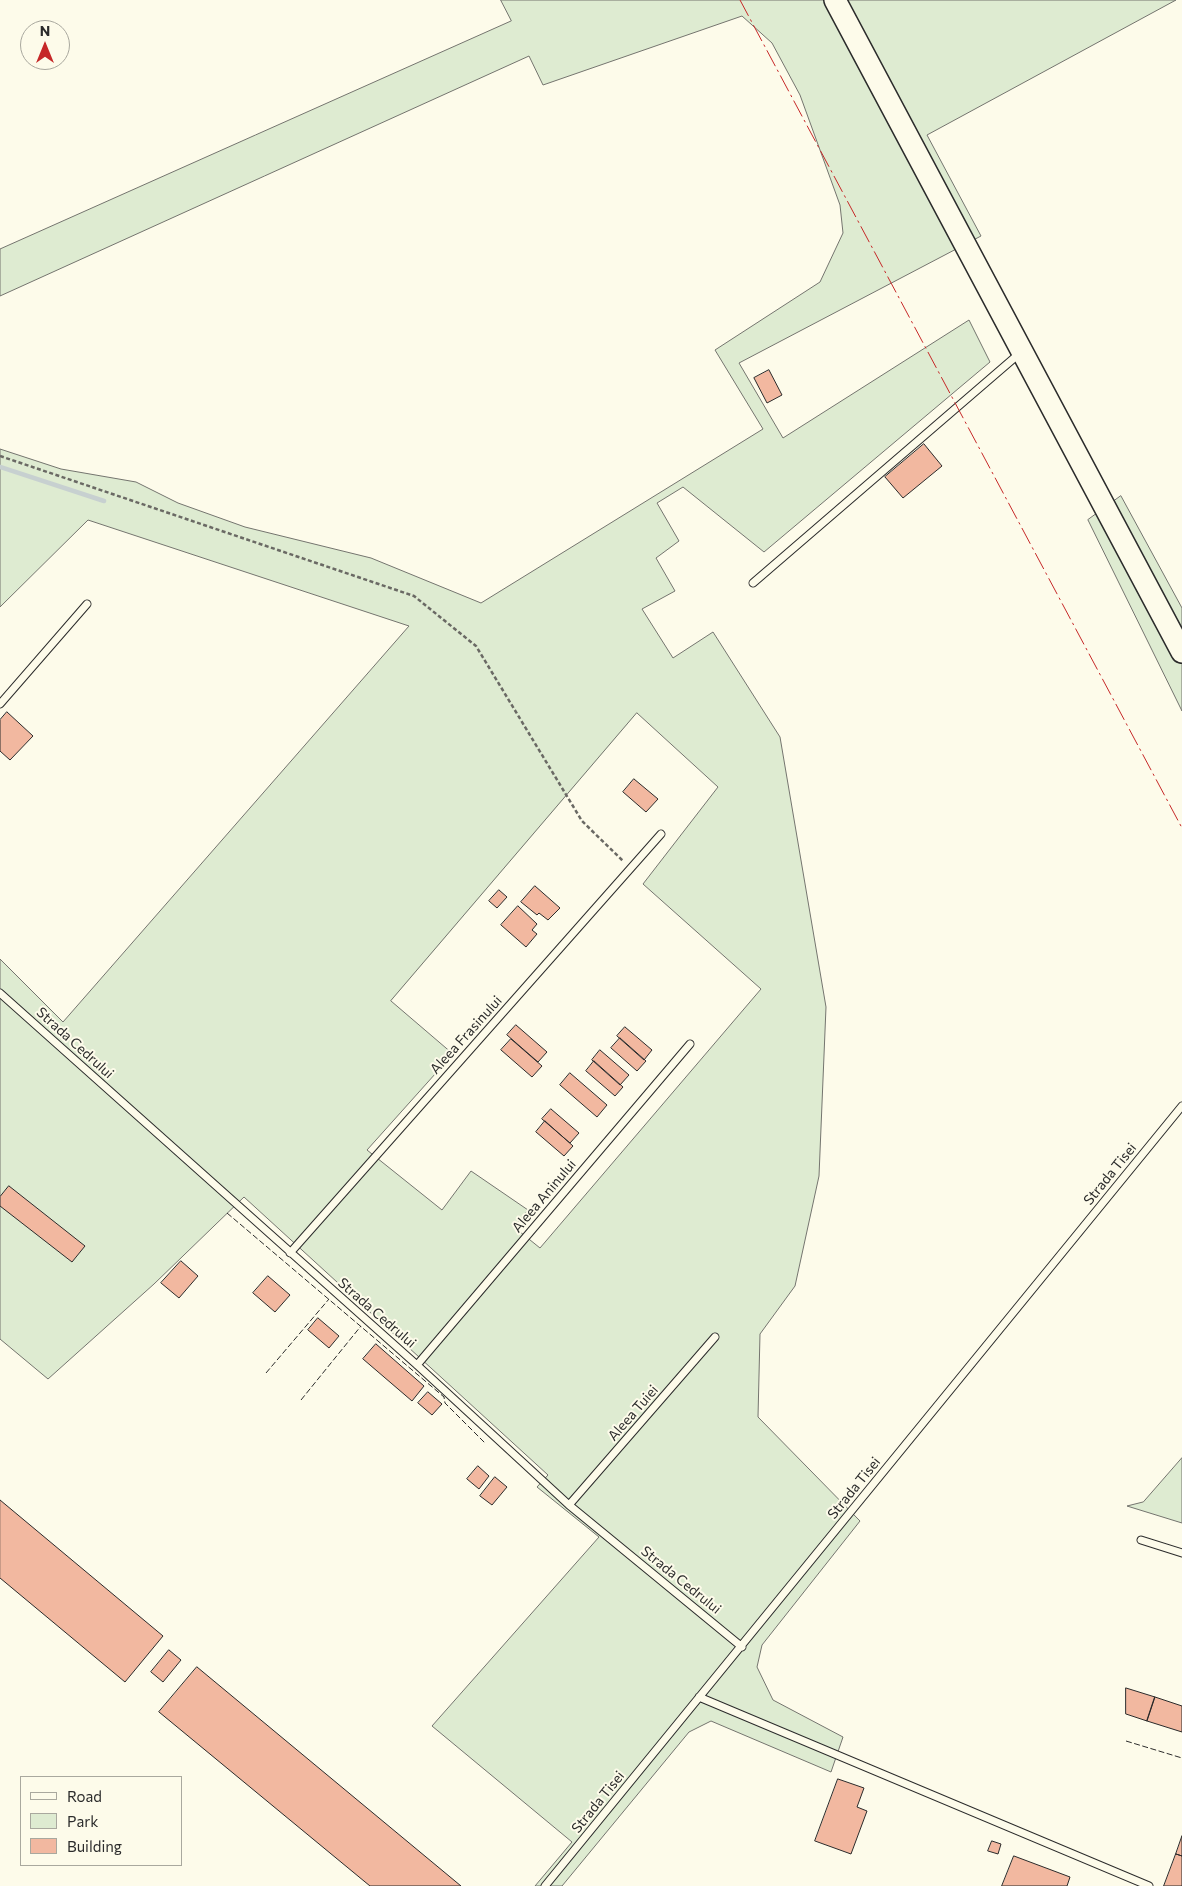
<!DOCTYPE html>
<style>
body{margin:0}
#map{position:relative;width:1182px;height:1886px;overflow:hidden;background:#fdfbea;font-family:Commissioner,sans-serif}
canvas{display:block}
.legend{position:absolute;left:20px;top:1776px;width:162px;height:90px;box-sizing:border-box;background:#fdfbea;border:1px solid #a9a89e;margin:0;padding:6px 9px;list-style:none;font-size:15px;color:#2b2b2b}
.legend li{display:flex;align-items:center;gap:10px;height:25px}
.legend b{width:25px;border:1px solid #a9a89e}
.north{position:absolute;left:20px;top:20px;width:50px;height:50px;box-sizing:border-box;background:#fdfbea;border:1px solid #a9a89e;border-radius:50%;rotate:0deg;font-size:14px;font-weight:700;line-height:20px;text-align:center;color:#2b2b2b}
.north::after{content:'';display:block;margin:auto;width:18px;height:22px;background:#c62828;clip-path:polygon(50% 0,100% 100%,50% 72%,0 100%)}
</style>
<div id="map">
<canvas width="1182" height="1886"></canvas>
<ul class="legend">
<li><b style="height:6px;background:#fdfbea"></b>Road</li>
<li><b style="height:14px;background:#deebd1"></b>Park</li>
<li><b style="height:14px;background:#f2b8a0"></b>Building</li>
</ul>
<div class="north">N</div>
</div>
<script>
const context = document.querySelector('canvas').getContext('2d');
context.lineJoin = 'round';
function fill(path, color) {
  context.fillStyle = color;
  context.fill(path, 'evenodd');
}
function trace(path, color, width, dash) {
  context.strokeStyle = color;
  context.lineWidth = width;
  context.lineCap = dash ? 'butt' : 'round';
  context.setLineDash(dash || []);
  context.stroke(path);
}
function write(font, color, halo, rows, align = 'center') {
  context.font = font + ' Commissioner,sans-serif';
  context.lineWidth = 4;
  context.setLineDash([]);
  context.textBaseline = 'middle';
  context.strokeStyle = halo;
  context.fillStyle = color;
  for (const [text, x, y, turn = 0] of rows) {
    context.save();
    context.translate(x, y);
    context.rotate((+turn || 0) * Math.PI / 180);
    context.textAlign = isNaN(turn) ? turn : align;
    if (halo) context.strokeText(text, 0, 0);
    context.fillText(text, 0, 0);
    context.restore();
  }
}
const green = new Path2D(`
 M501 0H1176L927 135 981 236 739 363 783 438 969 320 990 362 764 552 683 487 657 503 679 541 656 558 675 591 642 609 673 658 713 632 780 737 826 1007 819 1176 795 1286 760 1334 758 1417 860 1521 762 1645 757 1667 773 1700 843 1737 831 1772 711 1721 689 1732 562 1886H535L572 1842 432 1726 599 1537 537 1487 548 1475 244 1197 154 1284 48 1379 0 1339V959L63 1022 409 626 88 520 0 607V449L61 469 136 482 178 503 245 527 371 558 481 603 763 429 715 350 820 282 843 233 840 205 800 95 772 43 742 16 543 85 529 56 0 296V249L511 21ZM637 713 718 787 643 884 761 989 540 1248 514 1227 528 1210 471 1171 442 1210 367 1150 453 1054 391 1001Z
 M1121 496 1182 608V711L1088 520Z
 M1182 1458V1523L1127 1506 1143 1502Z`);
fill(green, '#deebd1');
trace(green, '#74746e', 1);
trace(new Path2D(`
 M0 467 104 501`), '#c7d0d0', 4.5);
const building = new Path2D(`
 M769 370 782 395 767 403 754 378Z
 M924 444 942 466 903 498 885 477Z
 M7 712 33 736 10 760 0 751V720Z
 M634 779 658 799 646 812 623 792Z
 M535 886 560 908 548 920 539 913 537 915 521 902Z
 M499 890 507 897 497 908 489 901Z
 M518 906 537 924 532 930 537 934 526 947 501 925Z
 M516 1025 547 1052 538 1062 507 1035Z
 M625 1027 652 1050 644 1060 617 1036Z
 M620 1038 646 1061 637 1071 611 1048Z
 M511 1039 542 1066 532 1077 501 1050Z
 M600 1050 629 1075 620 1085 592 1060Z
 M594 1061 623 1087 615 1096 586 1071Z
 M570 1073 607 1105 597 1117 560 1085Z
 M551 1109 579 1133 570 1143 542 1119Z
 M545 1121 573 1146 564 1156 536 1132Z
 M9 1186 85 1246 72 1262 0 1206V1197Z
 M181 1261 198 1276 179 1298 161 1283Z
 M268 1276 290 1295 275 1312 253 1293Z
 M318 1318 339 1336 329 1348 308 1330Z
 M376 1344 424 1386 412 1401 363 1359Z
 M428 1392 442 1404 432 1415 418 1403Z
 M478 1466 489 1476 479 1489 467 1479Z
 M495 1477 507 1487 492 1505 480 1496Z
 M0 1500 163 1636 125 1682 0 1578Z
 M169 1650 181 1660 163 1682 151 1672Z
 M197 1667 461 1886H370L159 1712Z
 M1126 1688 1155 1697 1147 1721 1126 1714Z
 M1155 1697 1182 1706V1732L1147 1721Z
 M838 1779 864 1788 857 1807 867 1811 851 1854 815 1841Z
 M1182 1836V1856L1176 1854Z
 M992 1841 1001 1844 998 1854 988 1851Z
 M1176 1854 1182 1856V1886H1164Z
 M1014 1856 1070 1877 1067 1886H1002Z`);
fill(building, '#f2b8a0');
trace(building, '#2b2b2b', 1);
const lane = new Path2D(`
 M753 583 1020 353
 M0 704 87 604
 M0 993 417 1365 569 1505 742 1647
 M290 1253 661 834
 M417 1365 690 1044
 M569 1505 715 1337
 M1141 1540 1182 1553
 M699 1697 1149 1886
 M545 1886 1182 1106`);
const primary = new Path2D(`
 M835 0 1182 652`);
trace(lane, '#2b2b2b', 9);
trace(primary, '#2b2b2b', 24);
trace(new Path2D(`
 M0 456 414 596 476 646 582 821 623 861`), '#6a6964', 2.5, [4, 2.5]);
trace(lane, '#fdfbea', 7);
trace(primary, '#fdfbea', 21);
trace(new Path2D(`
 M227 1213 444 1397 445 1403 485 1443
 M266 1373 329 1299
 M301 1400 361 1326
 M1126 1741 1182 1758`), '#2b2b2b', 1, [6, 2.5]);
trace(new Path2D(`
 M740 0 1182 828`), '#c62828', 1, [18, 4, 2.5, 4]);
write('14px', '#2b2b2b', '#fdfbea', [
 ["Aleea Frasinului",466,1035,-48],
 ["Strada Cedrului",75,1043,42],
 ["Strada Tisei",1110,1174,-51],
 ["Aleea Aninului",544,1196,-50],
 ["Strada Cedrului",377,1313,41],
 ["Aleea Tuiei",633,1413,-49],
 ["Strada Tisei",854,1488,-51],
 ["Strada Cedrului",681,1580,39],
 ["Strada Tisei",598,1802,-51]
]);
</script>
